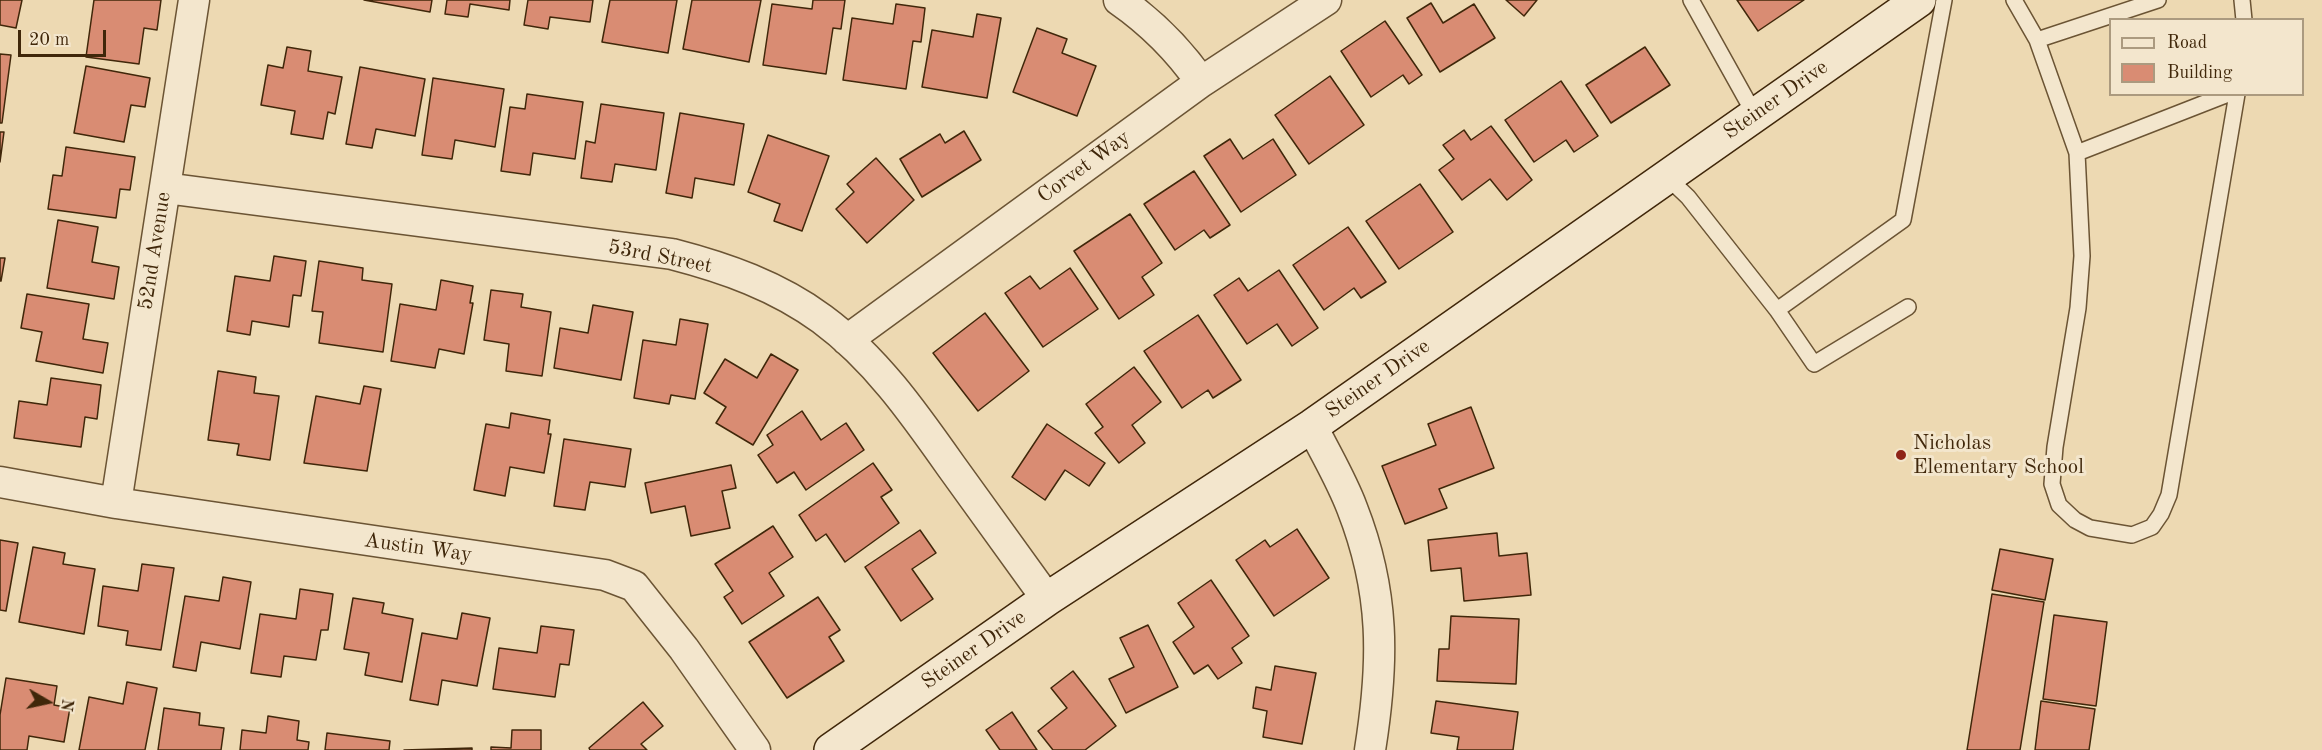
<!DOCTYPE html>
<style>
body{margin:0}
#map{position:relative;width:2322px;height:750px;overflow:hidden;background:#edd9b2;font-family:"Old Standard TT",serif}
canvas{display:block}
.legend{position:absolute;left:2109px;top:18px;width:195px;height:78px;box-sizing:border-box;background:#f3e6cd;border:2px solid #ab9a7f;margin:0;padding:8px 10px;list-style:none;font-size:18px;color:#40270a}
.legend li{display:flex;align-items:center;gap:12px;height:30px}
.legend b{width:30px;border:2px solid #ab9a7f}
.north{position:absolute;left:18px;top:672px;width:60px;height:60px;-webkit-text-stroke:4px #f3e6cd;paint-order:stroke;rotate:99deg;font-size:16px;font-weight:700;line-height:24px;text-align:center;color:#40270a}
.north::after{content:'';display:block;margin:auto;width:21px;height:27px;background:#40270a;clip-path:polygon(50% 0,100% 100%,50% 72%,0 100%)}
.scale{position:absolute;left:18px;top:30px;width:88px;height:27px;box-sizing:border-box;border:3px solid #40270a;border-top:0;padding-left:8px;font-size:18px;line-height:21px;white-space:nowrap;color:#40270a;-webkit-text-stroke:4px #f3e6cd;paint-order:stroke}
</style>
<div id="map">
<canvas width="2322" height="750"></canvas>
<ul class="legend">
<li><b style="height:8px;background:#f3e6cd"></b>Road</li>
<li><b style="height:16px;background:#d98c73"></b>Building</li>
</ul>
<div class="north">N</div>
<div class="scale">20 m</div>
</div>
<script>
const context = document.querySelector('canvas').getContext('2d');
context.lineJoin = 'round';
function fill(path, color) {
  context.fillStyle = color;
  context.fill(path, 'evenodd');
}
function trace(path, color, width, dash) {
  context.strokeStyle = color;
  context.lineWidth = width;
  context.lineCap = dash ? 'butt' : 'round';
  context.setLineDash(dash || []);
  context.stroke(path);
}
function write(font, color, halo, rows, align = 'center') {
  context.font = font + ' "Old Standard TT",serif';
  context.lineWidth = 6;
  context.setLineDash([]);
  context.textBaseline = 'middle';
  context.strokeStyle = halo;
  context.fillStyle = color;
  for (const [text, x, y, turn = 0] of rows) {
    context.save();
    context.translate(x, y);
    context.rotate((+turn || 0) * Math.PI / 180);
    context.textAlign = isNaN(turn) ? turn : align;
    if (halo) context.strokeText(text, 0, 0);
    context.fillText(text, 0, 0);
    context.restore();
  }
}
const building = new Path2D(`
 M0 0H22L16 28 0 25Z
 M94 0H161L157 30 144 28 139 64 86 57Z
 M364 0H432L430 12Z
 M447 0H510L509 10 470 4 468 17 445 14Z
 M528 0H593L590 22 550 17 548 29 524 25Z
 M610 0H677L668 53 602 42Z
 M692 0H761L749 62 683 49Z
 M813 0H845L841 29 833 28 826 74 763 65 772 4 812 9Z
 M1506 0H1537L1524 16Z
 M1737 0H1804L1758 31Z
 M1431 3 1443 23 1474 4 1495 38 1440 72 1407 18Z
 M896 4 925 8 921 42 913 41 906 89 843 80 852 18 893 24Z
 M977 14 1001 18 987 98 922 87 932 30 973 37Z
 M1385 21 1422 75 1409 84 1403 75 1371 97 1341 51Z
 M1037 28 1067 39 1062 53 1096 66 1077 116 1013 92Z
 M287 47 311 51 308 71 342 77 335 114 328 112 323 139 291 134 295 111 261 105 268 65 283 68Z
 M1645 47 1670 85 1611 123 1586 85Z
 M0 54 11 55 2 123H0Z
 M86 66 150 78 145 107 131 105 124 142 74 133Z
 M360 67 425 79 415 136 376 129 372 148 346 144Z
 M1330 76 1364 125 1309 164 1275 115Z
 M433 78 504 89 495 147 455 140 452 159 422 155Z
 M1561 81 1598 136 1574 152 1566 140 1534 162 1505 120Z
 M527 94 583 102 575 159 533 153 530 175 501 171 510 107 525 109Z
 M601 104 664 113 656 170 615 164 612 182 581 178 586 141 595 143Z
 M680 113 744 124 734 185 695 178 692 198 666 193Z
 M1491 126 1532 180 1507 200 1490 179 1462 200 1439 170 1454 159 1443 145 1464 130 1471 140Z
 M964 131 981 160 922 197 900 159 940 134 945 143Z
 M0 132H4L0 162Z
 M768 135 829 156 802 231 774 221 780 204 748 192Z
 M1230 139 1243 159 1273 139 1296 175 1241 212 1204 156Z
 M66 147 135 157 130 190 120 189 116 218 48 209 53 175 62 176Z
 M876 158 914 200 867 243 836 209 854 192 847 184Z
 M1194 171 1230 225 1210 238 1204 230 1175 250 1144 204Z
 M1420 184 1453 232 1399 269 1366 221Z
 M1130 214 1162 263 1142 277 1154 295 1119 319 1074 251Z
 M58 220 98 227 92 262 119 267 114 299 47 288Z
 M1348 227 1386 282 1361 298 1354 288 1324 310 1293 265Z
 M274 256 306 261 301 296 293 295 289 327 252 321 250 335 227 331 235 276 270 281Z
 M0 258H5L1 281H0Z
 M319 261 363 268 362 280 392 284 383 352 319 343 323 312 312 311Z
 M1070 268 1098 309 1043 347 1005 293 1030 276 1040 289Z
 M1279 270 1318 328 1292 346 1277 324 1247 344 1214 295 1239 278 1248 291Z
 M441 280 473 286 470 303H473L464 354 439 349 435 368 391 361 400 304 436 310Z
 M491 290 523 294 521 307 551 312 542 376 506 371 509 344 484 340Z
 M27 294 89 304 83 339 108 343 103 373 36 361 42 332 21 328Z
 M593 305 633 312 621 380 554 368 560 328 588 333Z
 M985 313 1029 371 978 411 933 353Z
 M1198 315 1241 380 1213 398 1208 390 1182 408 1144 351Z
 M680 319 708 324 695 399 671 395 669 404 634 398 643 340 676 345Z
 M771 354 798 370 753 445 716 423 726 407 704 393 725 359 757 378Z
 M1134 367 1161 402 1132 425 1145 443 1119 463 1095 433 1103 427 1086 404Z
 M218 371 256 377 254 393 279 396 270 460 237 455 239 444 208 440Z
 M51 378 101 385 97 419 85 417 81 447 14 438 19 401 47 405Z
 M364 386 381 389 367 471 304 463 316 396 360 404Z
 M1471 407 1494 468 1439 489 1447 508 1405 524 1382 466 1436 445 1428 424Z
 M802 411 821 440 846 423 864 450 806 490 794 472 777 483 758 455 773 445 767 435Z
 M511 413 550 420 548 434H551L544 473 510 467 505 496 474 490 486 424 509 428Z
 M1047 424 1105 463 1089 486 1065 470 1045 500 1012 477Z
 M564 439 631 449 625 487 590 482 585 510 554 506Z
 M873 463 892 490 881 497 899 523 845 562 826 534 816 541 799 515Z
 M731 465 736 488 722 491 730 528 691 536 685 506 651 513 645 483Z
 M773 526 793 557 769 573 784 596 742 624 724 597 733 591 715 564Z
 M1297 529 1329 578 1274 616 1236 560 1265 540 1270 547Z
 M920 530 936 553 912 569 933 599 901 621 865 567Z
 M1497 533 1499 556 1527 553 1531 595 1464 601 1461 568 1431 571 1428 540Z
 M0 540 18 543 6 611 0 610Z
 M33 547 65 553 63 564 95 569 84 634 19 622Z
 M2000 549 2053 559 2045 600 1992 590Z
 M142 564 174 568 161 650 126 645 128 631 98 626 103 586 138 591Z
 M223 577 251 582 240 649 201 642 196 671 173 667 185 596 219 601Z
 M1211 580 1249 636 1232 648 1242 663 1218 679 1208 665 1194 674 1173 642 1194 627 1178 603Z
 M300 589 333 594 328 630H321L316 660 284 656 281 677 251 673 260 614 296 619Z
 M1992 594 2044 602 2020 750H1967Z
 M818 597 840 630 829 637 844 661 787 698 749 642Z
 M353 598 384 603 382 613 413 619 402 682 365 675 369 653 344 649Z
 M462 613 490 618 477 686 442 680 438 705 410 700 422 633 457 639Z
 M2054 615 2107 622 2096 706 2043 699Z
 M1451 616 1519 619 1516 684 1437 681 1439 649H1449Z
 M1148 625 1178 687 1126 713 1109 679 1134 667 1120 638Z
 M541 626 574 630 569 665 560 664 555 697 493 689 499 648 537 653Z
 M1275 666 1316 673 1302 744 1263 737 1267 711 1253 708 1256 687 1271 690Z
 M1073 671 1116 726 1085 750H1053L1038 731 1067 708 1051 688Z
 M6 678 57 686 54 705 70 708 64 742 29 736 27 750H0V715Z
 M127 682 157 688 145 750H79L89 697 123 704Z
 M1436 701 1518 712 1513 750H1457L1459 737 1431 733Z
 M2041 701 2095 709 2089 750H2035Z
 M643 702 663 726 641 744 647 750H590L589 748Z
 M164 708 200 713 199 725 224 728 221 750H158Z
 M1012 712 1037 750H1000L986 730Z
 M268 716 299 721 297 740 309 742 308 750H240L242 730 266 733Z
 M512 730H541V750H491V747L511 748Z
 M327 733 390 741 389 750H325Z
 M472 748V750H404Z`);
fill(building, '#d98c73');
trace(building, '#40270a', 1.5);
const lane = new Path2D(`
 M1691 0 1755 115
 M2014 0 2037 40 2077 153 2082 256 2078 308 2055 447 2052 484 2059 505 2075 520 2090 528 2132 535 2152 527 2161 514 2169 495 2237 94
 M2242 0 2244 20
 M2037 40 2158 0
 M2077 153 2228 94
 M1668 178 1688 197 1777 310 1814 364 1908 307
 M1777 310 1903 220 1944 0`);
const street = new Path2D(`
 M1119 0C1152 23 1178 49 1201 82
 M165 188 672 254C726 268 777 286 822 319 875 358 913 412 951 466 983 510 1015 554 1047 599
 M847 340 1201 82 1326 0
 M1312 426C1325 453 1341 479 1352 508 1385 592 1384 662 1370 750
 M0 482 116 503 605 575 634 586 684 649 755 750
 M116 503 194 0`);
const secondary = new Path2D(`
 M831 750 1047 599 1312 426 1919 0`);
trace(lane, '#6b5434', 18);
trace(street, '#6b5434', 33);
trace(secondary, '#40270a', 36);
trace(lane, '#f3e6cd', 15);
trace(street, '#f3e6cd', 30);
trace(secondary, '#f3e6cd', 33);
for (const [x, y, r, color] of [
 [1901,455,6,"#8f2418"]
]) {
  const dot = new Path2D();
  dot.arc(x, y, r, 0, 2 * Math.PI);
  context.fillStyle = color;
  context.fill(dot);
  trace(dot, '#f3e6cd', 2);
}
write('21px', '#40270a', '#f3e6cd', [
 ["Steiner Drive",1776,100,-35],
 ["Corvet Way",1084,167,-36],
 ["52nd Avenue",155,251,-81],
 ["53rd Street",660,257,11],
 ["Steiner Drive",1378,379,-35],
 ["Austin Way",418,548,8],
 ["Steiner Drive",974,650,-35]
]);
write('21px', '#40270a', '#f3e6cd', [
 ["Nicholas",1913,443],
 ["Elementary School",1913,467]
], 'left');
</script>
